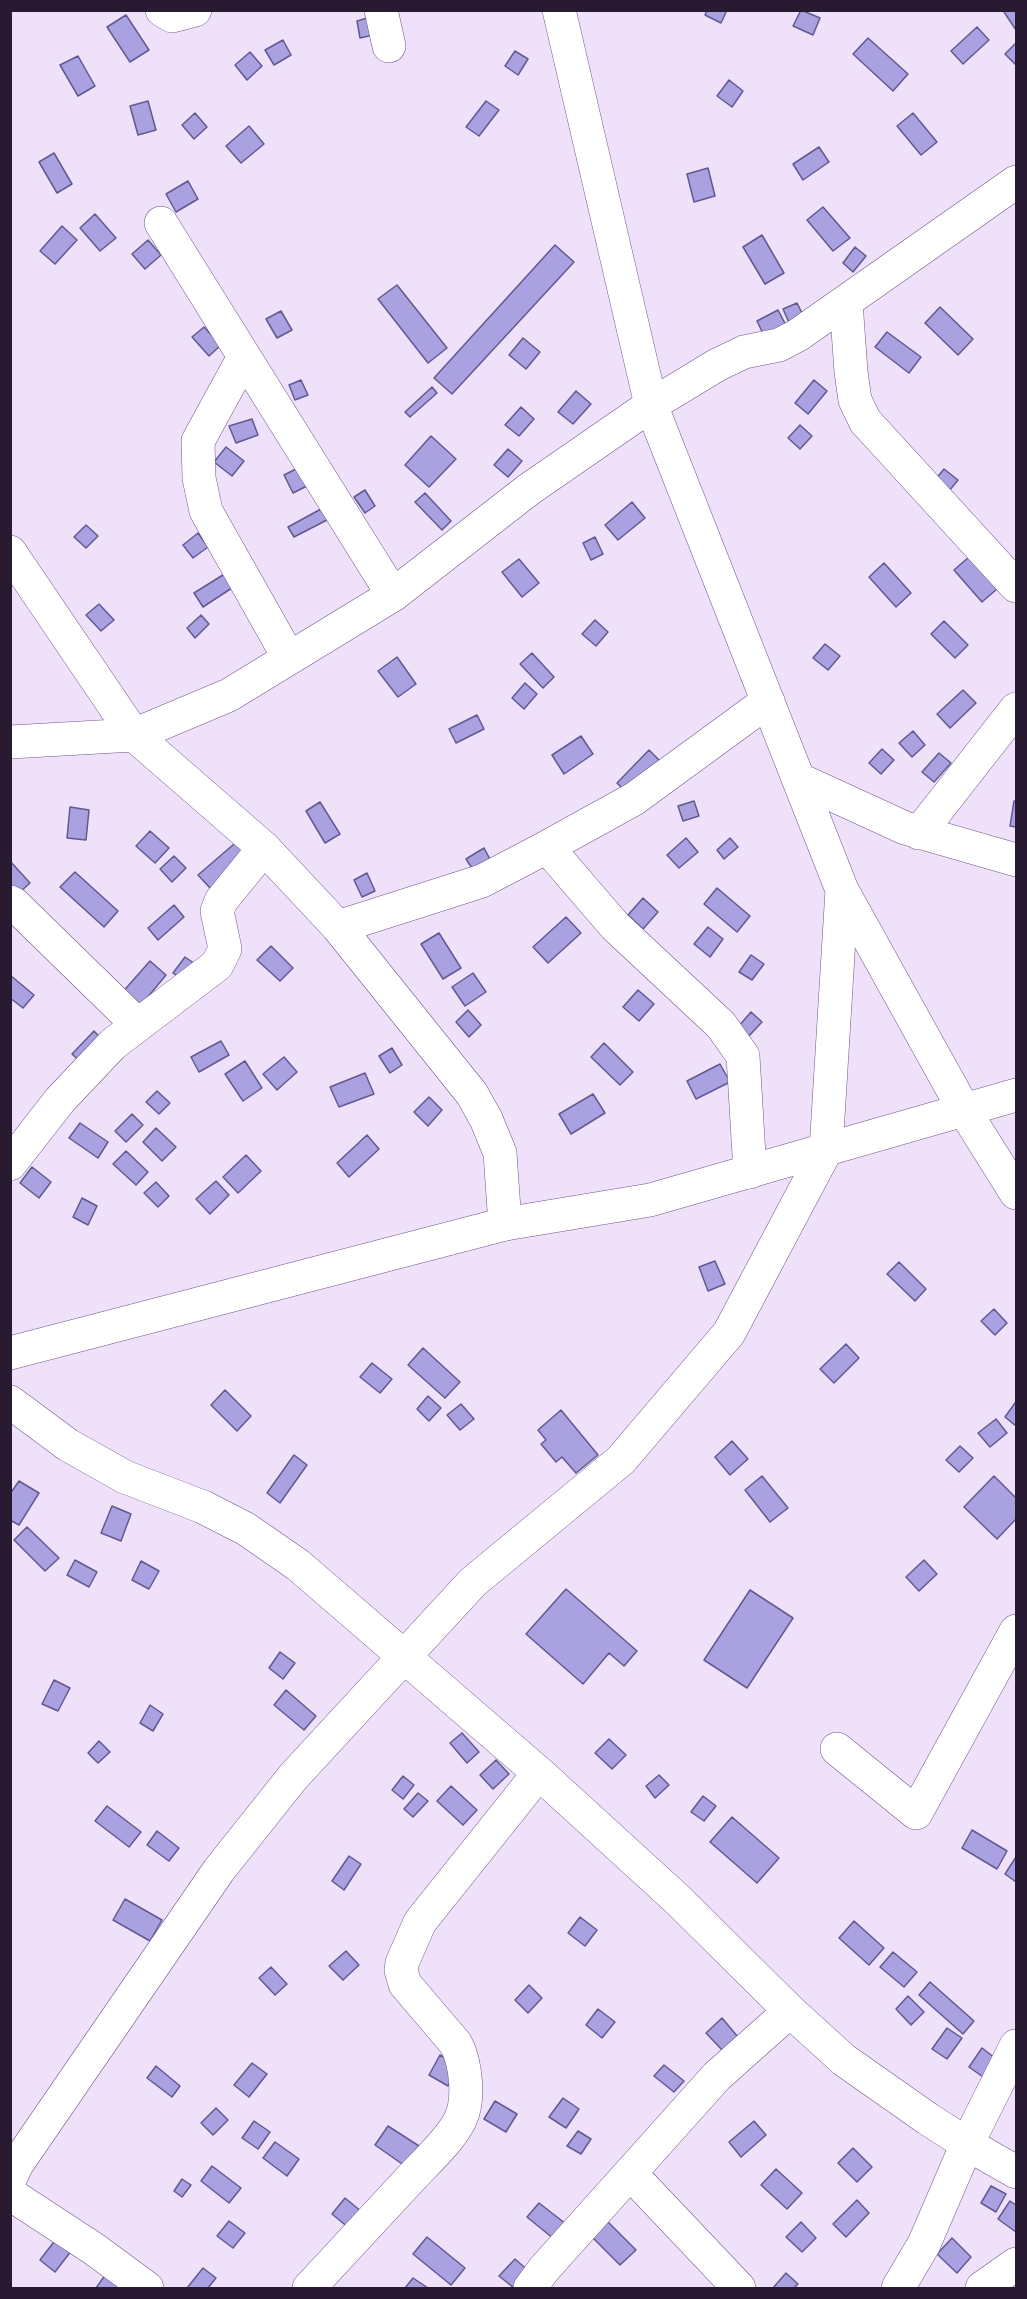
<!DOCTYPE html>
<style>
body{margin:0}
#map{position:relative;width:1027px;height:2299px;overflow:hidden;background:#efe1fa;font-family:Commissioner,sans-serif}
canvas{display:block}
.frame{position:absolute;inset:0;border:12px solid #271a31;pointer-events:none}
</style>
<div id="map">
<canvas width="1027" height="2299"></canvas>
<div class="frame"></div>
</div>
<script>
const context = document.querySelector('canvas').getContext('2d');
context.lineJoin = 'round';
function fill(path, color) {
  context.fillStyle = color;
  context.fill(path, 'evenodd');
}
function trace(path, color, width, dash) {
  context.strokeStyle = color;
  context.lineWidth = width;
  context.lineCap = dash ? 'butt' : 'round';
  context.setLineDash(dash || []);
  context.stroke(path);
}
const building = new Path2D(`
 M707 10H727L721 23 705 15Z
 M801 10 820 18 813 35 793 26Z
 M1006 10H1016V30L1004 12Z
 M126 15 149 50 130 62 107 27Z
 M378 15 382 33 360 38 357 21Z
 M977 27 989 40 963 64 951 51Z
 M868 38 908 74 893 91 853 54Z
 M283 40 291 55 274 65 265 50Z
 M1016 43V65L1005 54Z
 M515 51 528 59 518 75 505 66Z
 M250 52 262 66 247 80 235 65Z
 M78 56 95 86 78 96 60 65Z
 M729 80 743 91 732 107 717 96Z
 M148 101 156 130 138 135 130 106Z
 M486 101 499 110 479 136 466 127Z
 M195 113 207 127 194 139 182 125Z
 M913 113 937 142 921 155 897 126Z
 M249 126 264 144 241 163 226 146Z
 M819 147 829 162 803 180 793 164Z
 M54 153 72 184 57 193 39 162Z
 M708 168 715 196 694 202 687 174Z
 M188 181 198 199 176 212 166 194Z
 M823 207 850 238 833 251 807 220Z
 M95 214 116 238 100 251 80 228Z
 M62 226 77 240 55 264 40 251Z
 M762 235 784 273 765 284 743 247Z
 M148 240 161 255 145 269 132 254Z
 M555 245 574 262 452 394 434 378Z
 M855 247 866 256 853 272 843 263Z
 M397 285 447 348 428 363 378 299Z
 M797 303 805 319 791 327 783 309Z
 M940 307 973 339 958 355 925 323Z
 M778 310 789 331 767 342 757 321Z
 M281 311 292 330 277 338 266 319Z
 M204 327 221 345 209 356 192 337Z
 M887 332 921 357 909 373 875 347Z
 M523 338 540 352 526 369 509 355Z
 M301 380 308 395 295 400 289 385Z
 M814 380 827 391 808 414 795 403Z
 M432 387 437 393 410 417 405 412Z
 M576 391 591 404 573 424 558 412Z
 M521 407 534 419 519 436 505 425Z
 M252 419 258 435 236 443 229 426Z
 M800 425 812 436 800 449 788 438Z
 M431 436 456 459 429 487 405 465Z
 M226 447 244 461 232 476 214 462Z
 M508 449 522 461 508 477 494 465Z
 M302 466 311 484 293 493 284 475Z
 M944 469 958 480 949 491 935 480Z
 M365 490 375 506 365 513 354 497Z
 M425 493 451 521 442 530 415 502Z
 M632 502 645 518 618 540 605 525Z
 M321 509 327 520 294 537 288 527Z
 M86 525 98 536 86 548 74 537Z
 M198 533 208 547 193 558 183 545Z
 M595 537 603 554 591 560 583 543Z
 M969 557 997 589 982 602 954 570Z
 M519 559 539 583 522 597 502 572Z
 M884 563 911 593 896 607 869 577Z
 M226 573 235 586 203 607 194 593Z
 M99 604 114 620 101 631 86 615Z
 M201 615 209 624 195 638 187 628Z
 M595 620 608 632 596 646 582 634Z
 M944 621 968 645 955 658 931 634Z
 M825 644 840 656 828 670 813 658Z
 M532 653 554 677 543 688 520 664Z
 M397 657 416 684 398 697 378 671Z
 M525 683 537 694 524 709 512 698Z
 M963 690 976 703 950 728 937 714Z
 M477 715 484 729 456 743 449 729Z
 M913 731 925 745 912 757 899 743Z
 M581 736 593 754 564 774 552 755Z
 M882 749 894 760 881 774 869 763Z
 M649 750 662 763 630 796 617 783Z
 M939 753 951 763 934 782 922 772Z
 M694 801 699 816 683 821 678 806Z
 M1014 801H1016V827L1010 826Z
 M320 802 340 834 325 843 306 811Z
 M70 807 89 810 86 840 67 838Z
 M150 831 169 848 155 863 136 846Z
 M241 838 253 852 211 889 198 875Z
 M686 838 698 852 679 868 667 855Z
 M730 838 738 847 724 859 717 850Z
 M484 848 492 863 475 873 466 859Z
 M174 856 186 868 172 882 160 869Z
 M10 861 30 883 18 894 10 886Z
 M75 872 118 911 104 927 60 887Z
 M367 873 375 891 362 897 354 880Z
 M717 888 750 916 737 932 704 904Z
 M643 898 658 912 643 929 628 915Z
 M174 905 184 917 158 940 148 928Z
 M566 917 581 933 548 963 533 947Z
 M708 927 723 939 710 957 694 944Z
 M439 933 461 968 443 979 421 944Z
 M271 946 293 968 280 981 257 960Z
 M751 955 764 964 752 980 739 972Z
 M185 957 198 966 185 982 173 973Z
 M150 961 166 975 138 1009 120 995Z
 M473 973 486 992 465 1006 452 987Z
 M10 975 34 995 23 1008 10 998Z
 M638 990 654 1004 639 1021 623 1007Z
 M468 1010 481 1025 469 1037 456 1022Z
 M751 1012 762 1022 748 1037 738 1027Z
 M94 1031 108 1046 87 1068 72 1054Z
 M221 1041 229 1055 199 1072 191 1057Z
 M604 1043 633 1072 620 1085 591 1057Z
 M392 1048 402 1065 390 1073 379 1056Z
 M284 1057 297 1072 277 1090 263 1074Z
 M245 1061 262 1088 243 1101 225 1074Z
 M720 1064 730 1082 696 1099 687 1081Z
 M365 1073 374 1094 339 1107 330 1087Z
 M157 1091 170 1103 159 1114 146 1102Z
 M593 1094 605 1113 571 1134 559 1114Z
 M429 1097 442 1110 428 1126 414 1112Z
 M132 1114 143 1125 126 1142 115 1131Z
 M80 1123 108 1142 98 1158 69 1138Z
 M156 1128 176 1147 162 1161 143 1142Z
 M367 1135 379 1149 349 1177 337 1163Z
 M126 1151 148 1172 136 1185 113 1164Z
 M246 1155 261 1171 238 1193 223 1177Z
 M32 1167 51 1182 39 1198 20 1183Z
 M216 1181 229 1195 210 1214 196 1199Z
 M156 1182 169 1196 158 1207 144 1193Z
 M82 1198 97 1206 88 1225 73 1217Z
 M715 1261 725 1284 708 1291 699 1267Z
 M899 1262 926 1289 915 1301 887 1274Z
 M994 1309 1007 1323 995 1335 981 1321Z
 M846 1344 859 1358 834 1383 820 1369Z
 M423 1348 460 1382 445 1398 408 1365Z
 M372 1363 392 1379 380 1393 360 1377Z
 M225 1390 251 1416 237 1431 211 1405Z
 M428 1396 441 1408 429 1421 417 1409Z
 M1015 1403 1016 1405V1426L1005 1417Z
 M461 1404 474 1419 460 1430 447 1415Z
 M561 1410 598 1455 576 1473 562 1457 556 1462 541 1444 546 1440 538 1430Z
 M996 1419 1007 1433 990 1447 978 1433Z
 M732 1441 748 1459 730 1475 715 1457Z
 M960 1446 973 1458 959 1472 946 1460Z
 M294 1455 307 1465 280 1503 267 1493Z
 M762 1476 788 1508 770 1522 745 1490Z
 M994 1476 1016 1498V1519L997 1539 964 1507Z
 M19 1481 39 1493 19 1525 10 1520V1494Z
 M112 1506 131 1514 121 1541 101 1533Z
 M27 1527 59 1558 45 1571 14 1540Z
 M75 1560 97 1572 89 1587 67 1575Z
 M924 1560 937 1574 919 1591 906 1577Z
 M141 1561 159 1571 149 1589 132 1580Z
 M566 1589 637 1651 624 1666 609 1653 583 1684 526 1634Z
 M750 1590 793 1618 747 1688 704 1660Z
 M280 1652 295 1663 283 1679 269 1668Z
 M54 1680 70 1688 58 1711 42 1704Z
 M286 1690 316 1716 304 1730 274 1705Z
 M150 1705 163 1714 153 1731 140 1723Z
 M462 1733 479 1752 467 1763 450 1743Z
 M609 1739 626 1755 612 1769 595 1753Z
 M99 1741 110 1752 98 1763 88 1753Z
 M496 1760 509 1774 493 1789 480 1775Z
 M659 1775 669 1785 655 1798 646 1786Z
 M403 1776 414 1785 403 1799 392 1790Z
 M451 1786 477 1810 463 1825 437 1801Z
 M418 1793 428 1801 413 1817 404 1809Z
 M703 1796 716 1806 704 1821 691 1812Z
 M107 1806 141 1832 129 1847 95 1821Z
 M732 1817 779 1858 757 1883 710 1842Z
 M972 1830 1007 1851 997 1869 962 1848Z
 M157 1831 179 1848 169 1861 147 1845Z
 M349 1856 361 1864 344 1890 332 1881Z
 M1016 1857V1882L1005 1874Z
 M125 1899 162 1920 150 1941 113 1920Z
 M580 1917 597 1930 585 1946 568 1933Z
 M854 1921 884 1948 869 1965 839 1938Z
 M346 1951 359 1965 343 1980 329 1966Z
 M893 1952 917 1972 904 1987 880 1967Z
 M271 1967 287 1984 275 1995 259 1978Z
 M930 1982 974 2021 963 2034 919 1995Z
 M529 1985 542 1998 528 2013 515 2000Z
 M908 1996 924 2012 911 2025 896 2009Z
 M598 2009 615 2022 602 2038 586 2025Z
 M722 2018 738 2037 723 2051 706 2033Z
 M947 2028 962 2038 947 2059 932 2049Z
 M982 2048 1004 2065 990 2082 969 2067Z
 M440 2055 459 2066 448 2086 429 2075Z
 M252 2063 267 2074 249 2097 234 2085Z
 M664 2065 684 2081 674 2092 654 2076Z
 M156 2066 180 2086 172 2097 147 2078Z
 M563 2098 579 2109 566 2128 549 2117Z
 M495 2101 517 2114 506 2132 484 2119Z
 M216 2108 228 2120 213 2135 201 2123Z
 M254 2121 270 2132 258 2149 242 2138Z
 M754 2121 766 2135 741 2157 729 2142Z
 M388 2126 419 2146 405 2166 375 2145Z
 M578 2131 591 2139 581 2154 567 2146Z
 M275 2142 299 2159 287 2176 263 2158Z
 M853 2148 872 2167 857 2182 838 2163Z
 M212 2166 241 2188 229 2203 201 2181Z
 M776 2169 802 2193 787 2209 761 2185Z
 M182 2179 191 2185 182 2197 174 2191Z
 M991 2186 1006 2194 996 2212 981 2203Z
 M345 2198 368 2217 355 2233 332 2214Z
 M857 2200 869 2213 846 2237 833 2224Z
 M1010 2201 1016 2205V2232L998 2219Z
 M539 2203 566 2224 554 2239 527 2217Z
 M606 2220 636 2250 620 2265 590 2235Z
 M229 2221 245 2233 233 2248 217 2236Z
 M801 2222 816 2238 802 2252 786 2237Z
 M60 2234 75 2246 55 2272 40 2260Z
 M427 2237 465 2268 451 2285 413 2254Z
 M952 2238 971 2257 957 2273 937 2254Z
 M515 2259 531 2273 517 2288H514L499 2276Z
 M203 2268 216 2278 208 2288H187Z
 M786 2273 798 2284 794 2288H773Z
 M106 2274 121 2288H96Z
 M413 2278 428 2288H405Z`);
fill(building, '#a9a1e0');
trace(building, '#625993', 1.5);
const minor = new Path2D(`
 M162 10 172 16 195 10
 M381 10 389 46
 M559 10 651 405 842 890 964 1110 1016 1193
 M161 223 393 595
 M846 302 851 372 855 400 865 421 1016 586
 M244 357 198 441 199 478 206 511 289 658
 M10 552 134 735 264 848 338 927 472 1094 486 1119 500 1153 505 1224
 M10 742 134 735 229 695 393 595 528 490 651 405 717 365 744 352 779 345 798 335 1016 182
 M798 779 905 828 1016 860
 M919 833 1016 709
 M547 847 615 926 721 1025 743 1056 750 1172
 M10 902 14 904 137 1024
 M338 927 482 881 547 847 634 799 768 701
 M10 1164 60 1100 113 1044 217 965 225 949 217 911 221 901 264 848
 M10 1402 68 1445 125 1477 203 1507 246 1529 298 1565 539 1773 677 1899 790 2011 844 2060 928 2119 967 2144 1016 2172
 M837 1749 916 1813 1016 1631
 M630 2173 739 2288
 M10 2179 17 2164 219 1870 293 1777 473 1582 621 1460 729 1333 826 1150 842 890
 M10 2194 94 2249 147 2288
 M309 2288C343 2251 378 2214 413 2176 427 2161 451 2139 460 2120 470 2100 466 2063 456 2044L405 1984 401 1970 402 1963 420 1922 539 1773
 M530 2288 544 2269 717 2076 790 2011
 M898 2288 924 2244 967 2144 1016 2046
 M982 2288 1016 2264`);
const tertiary = new Path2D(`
 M10 1353 505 1224 650 1200 1016 1095`);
trace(minor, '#73548a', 34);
trace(tertiary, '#73548a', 34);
trace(minor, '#fff', 33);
trace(tertiary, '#fff', 33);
</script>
